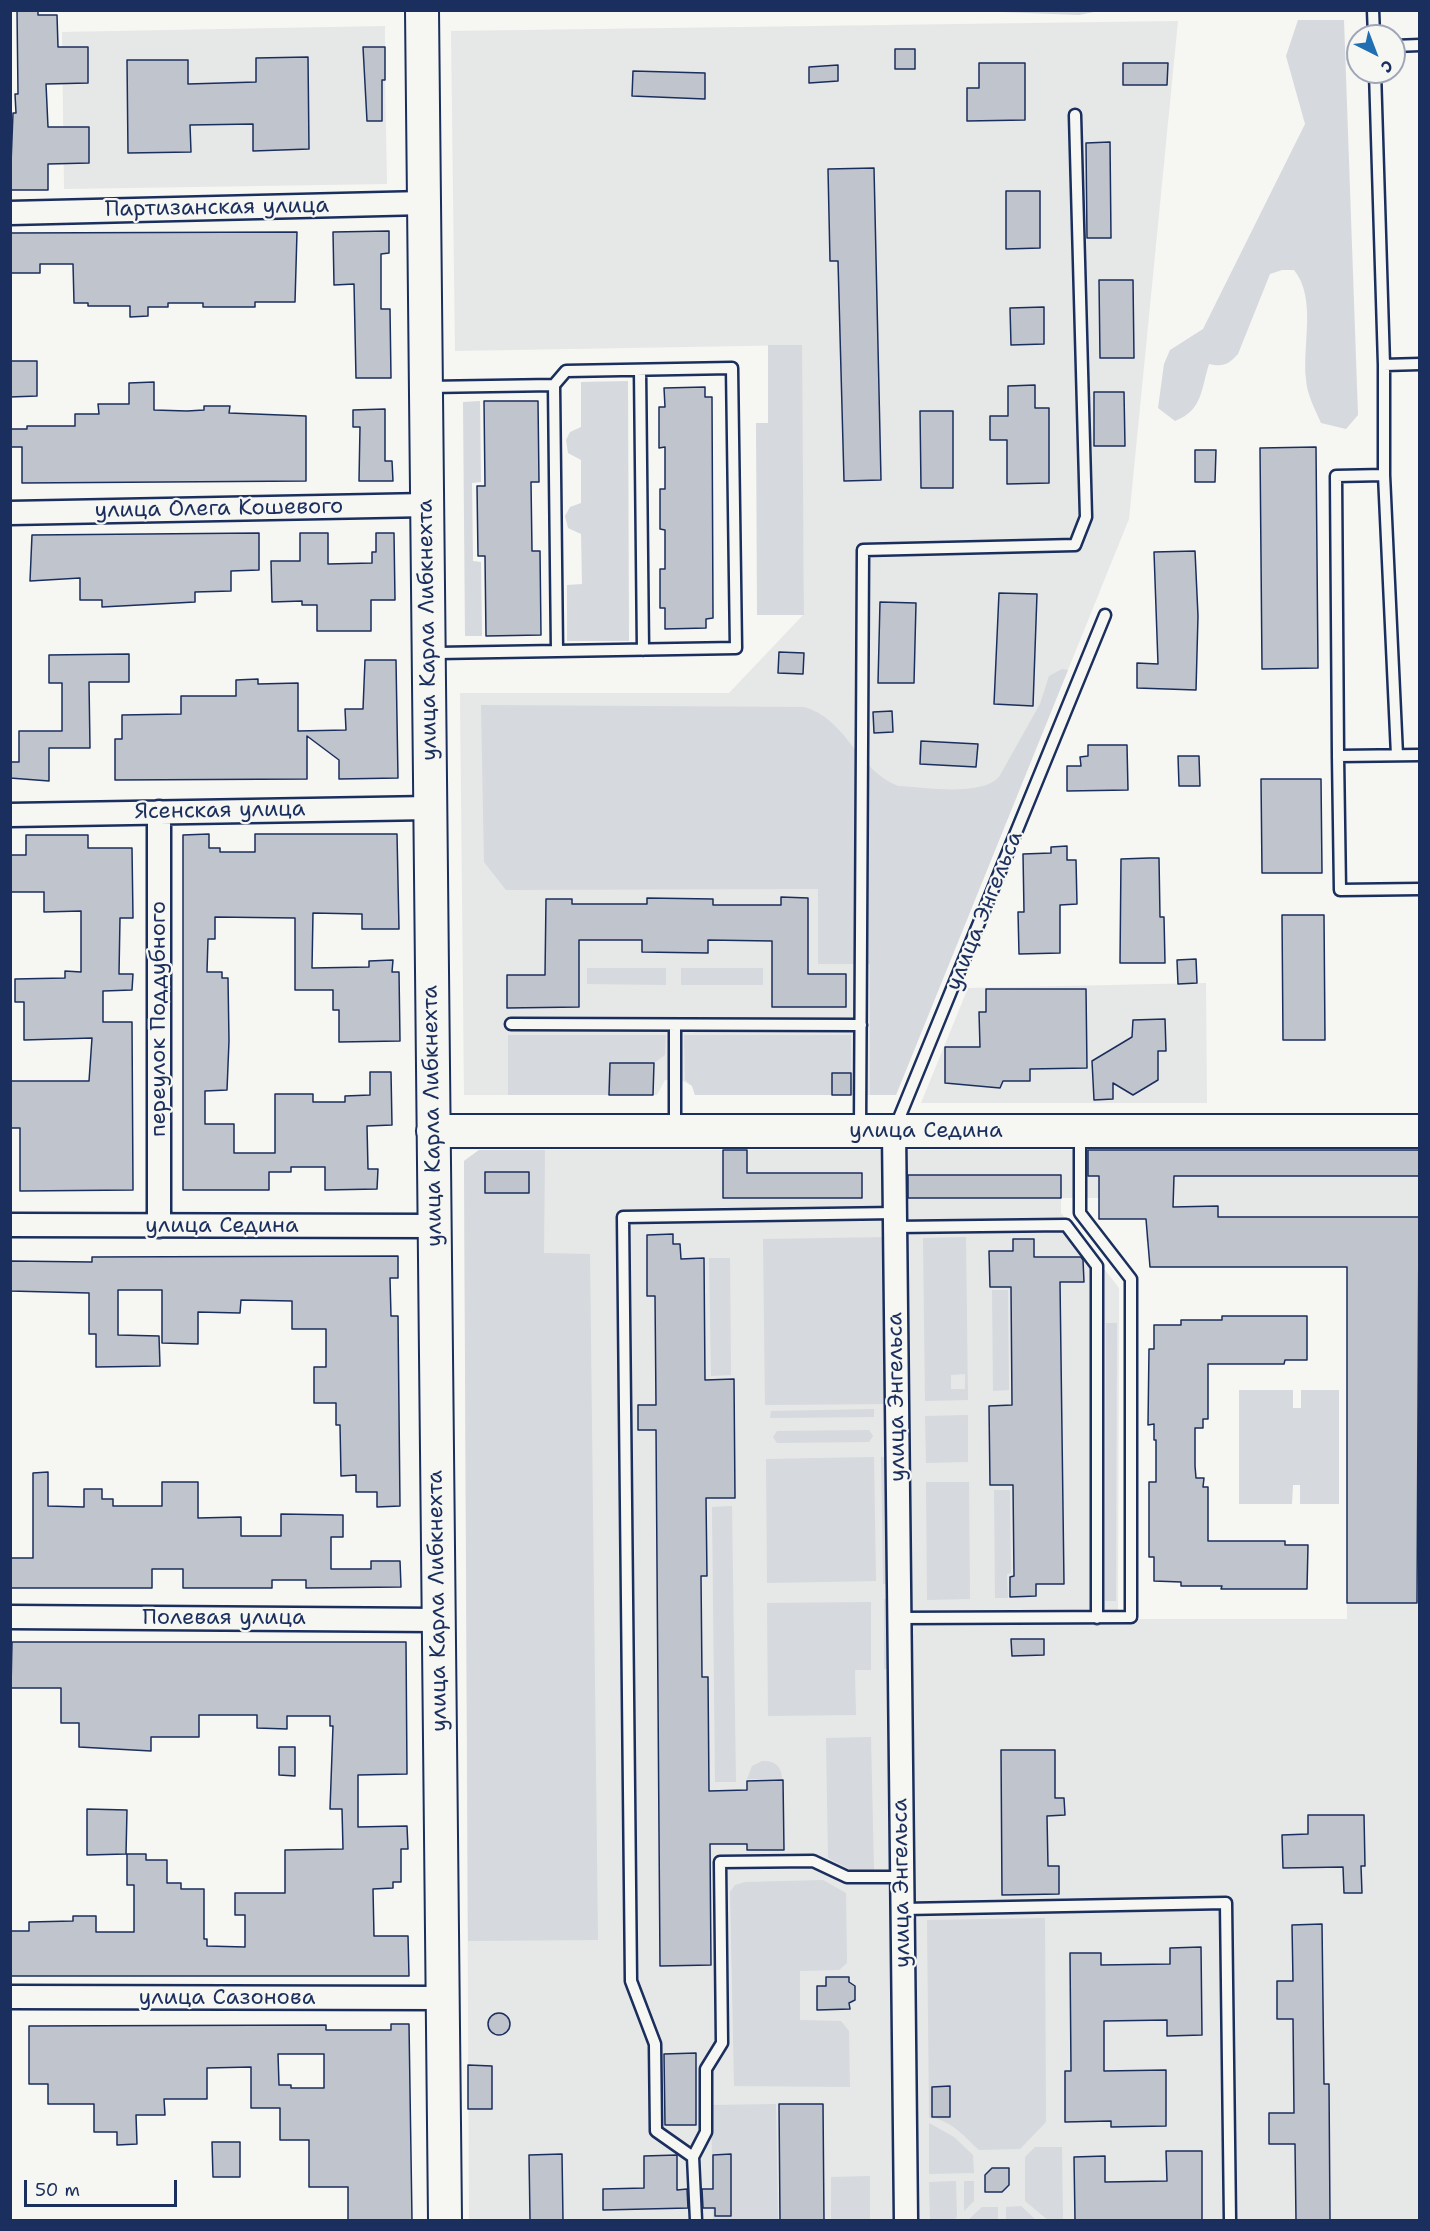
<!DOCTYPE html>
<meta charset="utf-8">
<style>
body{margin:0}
#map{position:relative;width:1430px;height:2231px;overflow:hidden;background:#f6f6f2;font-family:"Shantell Sans",sans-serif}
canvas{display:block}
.frame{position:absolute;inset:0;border:12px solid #1b2f5e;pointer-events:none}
.north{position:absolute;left:1346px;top:24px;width:60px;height:60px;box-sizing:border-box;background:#f6f6f2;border:2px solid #9ea6b7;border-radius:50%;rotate:138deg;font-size:16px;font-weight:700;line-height:24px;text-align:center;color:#1b2f5e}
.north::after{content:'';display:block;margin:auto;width:21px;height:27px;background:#1f6fb2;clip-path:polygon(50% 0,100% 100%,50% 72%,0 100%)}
.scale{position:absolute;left:24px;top:2180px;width:153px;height:27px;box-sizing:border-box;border:3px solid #1b2f5e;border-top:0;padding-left:8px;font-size:18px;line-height:21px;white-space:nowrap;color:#1b2f5e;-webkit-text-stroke:4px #f6f6f2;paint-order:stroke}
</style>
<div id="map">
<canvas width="1430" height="2231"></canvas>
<div class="frame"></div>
<div class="north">С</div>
<div class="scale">50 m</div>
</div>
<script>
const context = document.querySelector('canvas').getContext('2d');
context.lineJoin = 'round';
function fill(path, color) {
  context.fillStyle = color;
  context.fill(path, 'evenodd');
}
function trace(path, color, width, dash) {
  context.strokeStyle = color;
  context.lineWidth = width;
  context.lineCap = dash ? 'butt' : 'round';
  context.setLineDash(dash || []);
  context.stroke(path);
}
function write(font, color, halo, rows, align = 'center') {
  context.font = font + ' "Shantell Sans",sans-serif';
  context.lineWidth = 4.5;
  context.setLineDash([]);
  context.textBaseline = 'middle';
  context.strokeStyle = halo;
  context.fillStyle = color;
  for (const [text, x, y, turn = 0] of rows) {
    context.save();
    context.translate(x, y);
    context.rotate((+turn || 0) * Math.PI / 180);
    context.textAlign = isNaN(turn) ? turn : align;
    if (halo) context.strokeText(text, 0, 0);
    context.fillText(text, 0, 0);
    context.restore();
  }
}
fill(new Path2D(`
 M1178 21 1129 519 896 1095H695L692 1086 681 1080H665L657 1095H464L460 693H729L804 614 801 345 455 351 451 31Z
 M385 26V47L363 48 364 80H385L387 184 64 189 62 32Z
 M1206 983 1207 1103H921L968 988Z
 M479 1150H1419V2220H469L464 1161ZM1061 1198H1099V1219H1146V1241H1347V1619H1118L1119 1288 1061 1213Z`), '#e6e7e7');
fill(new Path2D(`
 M975 11 1099 10V11L1079 15Z
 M1298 20H1344L1358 415 1346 429 1321 423C1315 409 1307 395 1306 379 1302 346 1317 298 1294 270H1282L1270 274 1238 354C1228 365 1223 367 1209 364 1201 389 1203 410 1175 421L1158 408 1164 364 1170 350 1203 329 1305 124 1286 56Z
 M768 345H802L804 615H757L756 423H768Z
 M628 381 629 641H567V585L582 584 581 534 568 528 565 516 570 507 581 503V460L568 453 566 440 570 432 581 427V382Z
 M480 401 481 482 472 483 473 561 481 562 482 636H465L463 402Z
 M1062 669 1068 670 896 1095H870V964H818V889L506 890 484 862 481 705 804 707C846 718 857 770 898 786 924 787 981 797 999 777L1040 704 1049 676Z
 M587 968H666V985L587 984Z
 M681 968H763V985H681Z
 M508 1035H666L665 1055 654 1063H610L609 1095H508Z
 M684 1035H851V1073H832V1095H695L692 1086 685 1080Z
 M479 1150H545L544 1253 590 1254 598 1940 468 1941 464 1161Z
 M890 1237 892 1404 765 1405 763 1239Z
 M966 1237 968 1400 925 1401 923 1238ZM965 1374V1389H951V1375Z
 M709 1258H730L731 1375 711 1376Z
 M992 1290H1008L1009 1390 993 1391Z
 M1106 1323H1117L1116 1601H1105Z
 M1239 1390H1293V1408H1301V1390H1339V1504H1300V1485H1293L1292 1504H1239Z
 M874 1409V1417L770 1418 771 1411Z
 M968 1415V1462L926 1463 925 1416Z
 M869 1430 873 1436 869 1442 777 1443 773 1437 777 1431Z
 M874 1457 876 1581 767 1583 766 1459Z
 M881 1457H892L893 1584H883Z
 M926 1482H969L970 1599 927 1600Z
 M994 1490H1010L1011 1573 1007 1574 1008 1598H995Z
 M732 1506 736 1782H715L712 1507Z
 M884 1599H895V1669H884Z
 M871 1602V1670H855L856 1715 768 1716 767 1603Z
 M871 1737 874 1870H851L828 1858 826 1738Z
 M762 1761C774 1760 782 1766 782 1779H747L752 1766Z
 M823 1880 846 1893 847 1963 839 1970 800 1971V2020L841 2021 849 2031 850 2087 734 2086 730 1892 735 1885 745 1882Z
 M1045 1918 1046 2122 1020 2149 979 2150C965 2137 949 2118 929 2118L927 1920Z
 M776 2104 778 2220H713L711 2105Z
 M929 2123 954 2137 973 2155 974 2173 929 2174Z
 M1035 2147H1062L1063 2220H1048L1025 2201V2157Z
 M870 2176V2220H831V2177Z
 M956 2181 957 2217 954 2220H930L929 2182Z
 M964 2181H974V2201L964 2211Z
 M1021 2206 1036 2220H1006V2207Z
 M982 2207H998V2220H968Z`), '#d6d9dd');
const building = new Path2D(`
 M17 10H38V15H57L58 47H88V83L46 84 48 127H89V163L48 164V190H10L13 113H16L15 94H18Z
 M363 47H385V80H382V121H367Z
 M895 49H915V69H895Z
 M308 57 309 149 253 151V124L190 125 191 152 128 153 127 60H188V84L256 82V58Z
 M979 63H1025V120L967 121V88H979Z
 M1123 63H1168L1167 85H1123Z
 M838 65V81L809 83V67Z
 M633 71 705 73V99L632 96Z
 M1110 142 1111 238H1087L1086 143Z
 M874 168 881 480 844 481 838 261H830L828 169Z
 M1006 191H1040V248L1006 249Z
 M389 231V253L381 254V309H390L391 378H356L354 284 334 285 333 232Z
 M297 232 295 302H255V307H203V303H168V307H148V316L130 317V306H88V303H74L73 264H40V273H10V233Z
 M1099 280H1133L1134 358H1100Z
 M1044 307V344L1011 345 1010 308Z
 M10 361H37V396L10 397Z
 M154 382V410L187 411 204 410V406H230L229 413 306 416V481L22 483V447H10V429H27V426H75V414H99L98 404H129V383Z
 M1035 385V408H1049V483L1007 484V440H990V416H1008V386Z
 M705 387V397H712L713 618 706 619V628L665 629V608H660V569H665V530L660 529V489H665V447L659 448V407H665L664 388Z
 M1094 392H1124L1125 446H1094Z
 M484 401H538L539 482H531L532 551H540L541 635 486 636 485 556H478L477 486H485Z
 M385 409V461H392L393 481H359L360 427H353V410Z
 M920 411H953V488H921Z
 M1316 447 1318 668 1262 669 1260 448Z
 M1195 450H1216L1215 482H1195Z
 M259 533V570L231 571V591L195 592V602L102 607V600H80V578L30 581 32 535Z
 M300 533H328V564L372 563V552H376V533H394L395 600H371V631H317V605H302V601L272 602 271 561H300Z
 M1195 551 1198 616 1196 690 1137 688V663L1158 664 1154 552Z
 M999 593 1037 594 1033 706 994 704Z
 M880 602 916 603 914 683H878Z
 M779 652 804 653 803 674 778 673Z
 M129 654V682H89L90 748H49V781L10 778V762H19V731H62V683H49V655Z
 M365 660H396L398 778 339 779V760L307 736V779L115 780V739H122V715L181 714V696H236V680L258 679V684L298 683V731L346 730 345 709H363Z
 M892 711 893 732 874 733 873 712Z
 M921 741 978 744 976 767 920 764Z
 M1088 745H1127L1128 790 1067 791V766H1081L1080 757 1088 756Z
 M1178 756H1199L1200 786H1179Z
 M1261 779H1321L1322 873H1262Z
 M209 834V848H220V852H255V834H397L399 929H362V914L313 913 312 968 369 967V961L393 960 392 972H399L400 1041 339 1042V1010H333V990H295V918L215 917V939H208L207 972H222V978H228L229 1041 227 1090 205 1091V1124H234V1153H275V1094H313V1102H345V1096L370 1095V1072H391L392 1125 367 1126 368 1169H378L377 1189 325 1190V1167H291V1172H269V1190H183V835Z
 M26 835H88V848H132L133 918H120L119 974H133L132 990 103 991V1022H132L133 1190 20 1191V1128H10L11 1081H89L92 1038 24 1040V1002H15V979L65 978V971L81 972V911L44 912V892H10V855H26Z
 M1067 846V860H1076L1077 904 1060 905V953L1019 954 1018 912H1024L1023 854 1051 853V847Z
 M1149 858H1159L1160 917H1164L1165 963H1120L1121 859Z
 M781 897 808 898V974H846V1007H772V941L708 940V953L642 952V940H579V1007L507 1008V975H545L546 899H572V904H647V898L713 899V905H781Z
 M1282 915H1324L1325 1040H1283Z
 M1196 959 1197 983 1178 984 1177 960Z
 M986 989H1086L1087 1068 1030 1069V1081H1003L1000 1088 945 1083V1047H980L979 1012H986Z
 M1165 1019 1166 1051H1158V1080L1133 1095 1113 1083V1099L1094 1100 1092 1061 1132 1037 1133 1020Z
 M610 1063H654L653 1095H609Z
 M832 1073H851V1095H832Z
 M723 1150H747V1173H862V1198H723Z
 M1088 1150H1419V1176H1174L1173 1207 1218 1206V1217H1419L1417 1603H1347V1267H1150L1146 1219H1099V1176H1088Z
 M485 1172H529V1193H485Z
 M908 1175H1061V1198H908Z
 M673 1234V1244H680L681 1259 704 1258 705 1380 734 1379 735 1498H706L707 1576H701L702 1677H708L709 1791 747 1790V1781L783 1780 784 1850H747V1844H710L711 1965 660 1966 656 1430H638V1405H656L655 1296H647V1235Z
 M1013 1239H1034V1257H1081L1083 1260 1084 1282H1060L1064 1584H1036V1596L1010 1597V1577L1014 1576 1013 1485H990L989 1406 1012 1405 1011 1287H990L989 1251H1013Z
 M398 1256V1278H390L391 1316H398L400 1506 377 1507V1492H356V1475L341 1476 340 1425H336V1403H314V1367H326V1329H292V1301L241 1300 240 1313 198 1312V1344L162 1343V1290H118V1335L159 1336 160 1366 96 1367V1334H89V1293L10 1291V1261L92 1262V1257Z
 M1222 1316H1307V1360H1285L1284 1364H1208V1419H1203V1428H1195V1466L1196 1478H1204L1203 1487H1208V1541H1285V1545H1308L1307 1589H1221L1222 1586H1181V1582L1154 1581V1557H1149V1482H1156V1440H1154V1424L1148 1425 1149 1349H1154V1325H1181V1320H1222Z
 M48 1472V1506L84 1507V1489H102V1499H113V1506H162V1482H198V1518L241 1517V1536H281V1514L343 1515V1537H331V1569H371V1561H400L401 1587 306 1588V1580H272V1588H183V1569H152V1588H10V1558H33V1473Z
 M1011 1639H1044V1655L1012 1656Z
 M12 1642H406L407 1774 358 1775V1827L407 1826 408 1849H401V1882H393V1888L373 1889 374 1936H408L409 1976H10V1931H29V1922L73 1921V1916H96V1932H134V1885H127V1854H146V1860H167V1883H181V1889H204V1939H207V1946L245 1947V1915H235V1893H285V1850L343 1849 342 1809H330L333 1726H330V1716H287V1729L257 1728V1715H199V1737H151V1751L79 1747V1723H61V1688H11Z
 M279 1747H295V1776L279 1775Z
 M1001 1750H1055V1798H1064L1065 1815 1047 1816 1048 1866H1059V1894L1002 1895Z
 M87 1809 127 1810 126 1854 87 1855Z
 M1308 1815H1364L1365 1866H1361L1362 1893H1344L1343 1867 1283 1868 1282 1835 1308 1834Z
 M1322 1924 1324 2084H1329L1330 2220H1296L1295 2144H1269V2113H1294L1293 2019H1277V1981H1293L1292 1925Z
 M1201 1947 1202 2035 1167 2036V2020L1104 2021V2071L1166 2070V2126L1111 2127V2121L1065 2122V2071H1071L1070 1953H1101V1965L1170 1964V1948Z
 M826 1977H849V1982L855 1986V2000L849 2003 850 2009 817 2010V1986H826Z
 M488 2024a11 11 0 1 1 22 0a11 11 0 1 1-22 0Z
 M391 2024H409L412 2220H348V2187H309V2140H280V2108H251V2067L207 2068V2099H164L165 2115H136L137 2144 117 2145V2132H94V2104H48V2084H29V2026L326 2025V2030H391ZM278 2054H324V2088H291V2085H279Z
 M696 2053V2125H665L664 2054Z
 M468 2065 492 2066V2109H468Z
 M950 2086V2117H932V2087Z
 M779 2104H823L824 2220H780Z
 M212 2142H240V2177H213Z
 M1166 2151H1202V2220H1075L1074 2157 1105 2156V2182L1167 2181Z
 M562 2154 563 2220H530L529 2155Z
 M731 2154V2216H715V2208H703L702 2189H713V2155Z
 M677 2155V2190L687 2189 688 2208 603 2210V2189L644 2188V2156Z
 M992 2168H1009V2185L1002 2192H985V2175Z`);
fill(building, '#c0c4cd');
trace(building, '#1b2f5e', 1.5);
const lane = new Path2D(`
 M1373 10 1374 36
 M1394 46 1420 45
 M1375 72 1384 365V475L1336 476 1338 756 1420 755
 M1384 365 1420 364
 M640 370 643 650
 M428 387 554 385
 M1384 475 1397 755
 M432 653C533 651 634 650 736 648L732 368 566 371 554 385 557 651
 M1338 756 1340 890 1420 889
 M511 1024 861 1025
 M860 1128 863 550 1075 545 1086 517 1075 115
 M895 1128 1105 615
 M675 1129V1025
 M895 1227 1066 1225 1097 1266V1618
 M899 1618 1131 1617V1279L1080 1213V1135
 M903 1909 1226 1903 1230 2220
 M693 2157 706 2132V2069L722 2043 720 1862 813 1861 847 1877H902
 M696 2220 693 2157 656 2131 655 2044 631 1981 623 1217 895 1213`);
const street = new Path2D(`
 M10 213 424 203
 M10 513 427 505
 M159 812V1226
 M10 815 430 808
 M894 1131 906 2220
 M10 1225 434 1226
 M10 1617 438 1620
 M10 1997 443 1998`);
const secondary = new Path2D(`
 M422 10 445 2220
 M433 1131H1420`);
trace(lane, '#1b2f5e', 15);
trace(street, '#1b2f5e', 27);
trace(secondary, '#1b2f5e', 36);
trace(lane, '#f6f6f2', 10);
trace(street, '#f6f6f2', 22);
trace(secondary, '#f6f6f2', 32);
write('22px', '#1b2f5e', '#f6f6f2', [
 ["Партизанская улица",217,208,-1],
 ["улица Олега Кошевого",219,509,-1],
 ["улица Карла Либкнехта",428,630,-91],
 ["Ясенская улица",220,811,-1],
 ["улица Энгельса",985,911,-68],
 ["переулок Поддубного",159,1019,-90],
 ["улица Карла Либкнехта",433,1116,-91],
 ["улица Седина",926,1131],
 ["улица Седина",222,1226],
 ["улица Энгельса",897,1397,-91],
 ["улица Карла Либкнехта",438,1601,-91],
 ["Полевая улица",224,1618],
 ["улица Энгельса",902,1883,-91],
 ["улица Сазонова",227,1998]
]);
</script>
